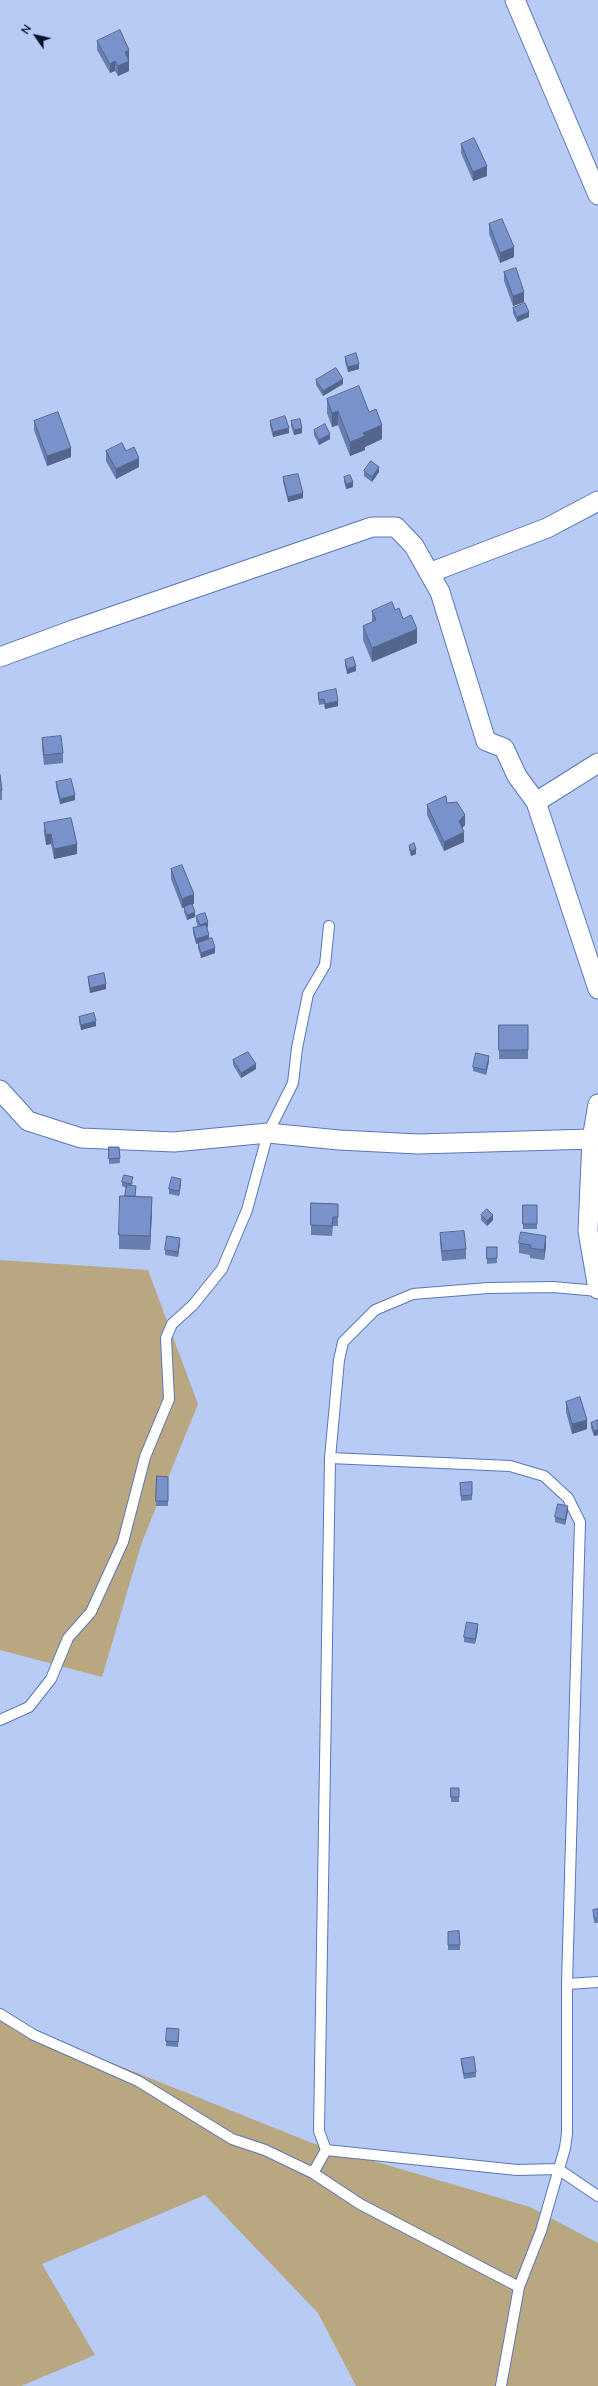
<!DOCTYPE html>
<style>
body{margin:0}
#map{position:relative;width:598px;height:2386px;overflow:hidden;background:#b7cbf5;font-family:Lato,sans-serif}
canvas{display:block}
.north{position:absolute;left:16px;top:16px;width:40px;height:40px;-webkit-text-stroke:3px #b7cbf5;paint-order:stroke;rotate:304deg;font-size:11px;font-weight:700;line-height:16px;text-align:center;color:#09122c}
.north::after{content:'';display:block;margin:auto;width:14px;height:18px;background:#09122c;clip-path:polygon(50% 0,100% 100%,50% 72%,0 100%)}
</style>
<div id="map">
<canvas width="598" height="2386"></canvas>
<div class="north">N</div>
</div>
<script>
const context = document.querySelector('canvas').getContext('2d');
context.lineJoin = 'round';
function fill(path, color) {
  context.fillStyle = color;
  context.fill(path, 'evenodd');
}
function trace(path, color, width, dash) {
  context.strokeStyle = color;
  context.lineWidth = width;
  context.lineCap = dash ? 'butt' : 'round';
  context.setLineDash(dash || []);
  context.stroke(path);
}
fill(new Path2D(`
 M0 1260 148 1270 198 1404 142 1542 102 1677 0 1650Z
 M0 2018 312 2143 530 2207 598 2243V2386H356L318 2313 205 2195 42 2264 95 2355 21 2386H0Z`), '#b9a780');
const lane = new Path2D(`
 M330 1458 510 1466 544 1476 568 1498 580 1522 567 1984V2133L565 2148 541 2231 519 2287 501 2386
 M0 1720 29 1707 51 1679 68 1638 91 1612 123 1542 145 1457 169 1399 166 1338 172 1324 193 1305 222 1269 247 1210 268 1133 293 1083 297 1048 308 994 325 965 329 926
 M567 1984 598 1982
 M0 2014 34 2035 138 2081 232 2139 265 2150 313 2173 360 2204 519 2287
 M326 2150 319 2131 330 1458 339 1360 343 1342 375 1310 413 1294 488 1288 553 1287 598 1291
 M326 2150 517 2170 558 2169 598 2196
 M313 2173 326 2150`);
const street = new Path2D(`
 M515 0 598 195
 M429 573 547 528 598 501
 M0 657 73 630 372 527H396L414 546 440 592 486 741 504 748 517 776 536 802 598 989
 M536 802 598 763
 M0 1090 28 1121 81 1138 174 1142 268 1133 339 1140 418 1144 592 1139
 M598 1104 592 1139 588 1231 598 1289`);
trace(lane, '#5b76b8', 12);
trace(street, '#5b76b8', 21);
trace(lane, '#fff', 10);
trace(street, '#fff', 19);
fill(new Path2D(`
 M97 41 129 60V71L118 76 115 71 110 73 97 50Z
 M461 144 487 176 473 181 461 153Z
 M489 224 514 257 500 263 489 234Z
 M504 272 524 302 513 306 504 281Z
 M513 308 529 317 517 322 513 313Z
 M345 357 359 369 348 372 345 362Z
 M316 380 343 384 323 396 316 385Z
 M327 399 369 412 382 439 365 447V450L350 456 338 425 332 427 327 413Z
 M34 421 71 457 47 466 34 430Z
 M270 421 289 433 273 437 270 426Z
 M291 421 302 433 294 435 291 426Z
 M314 430 330 439 319 445 314 435Z
 M106 451 139 467 116 479 106 461Z
 M364 471 379 472 372 482 364 476Z
 M283 477 303 498 288 502 283 482Z
 M344 477 353 487 346 489 344 482Z
 M395 610 403 619 417 643 372 662 363 640V626L372 622V611Z
 M345 660 356 671 347 674 345 665Z
 M318 693 338 706 325 709 324 704 319 705 318 698Z
 M42 738 63 753V763L44 765 42 748Z
 M0 775 2 790V800H0Z
 M56 782 75 800 60 804 56 787Z
 M447 803 465 825 462 828 464 842 444 851 427 815V805Z
 M44 823 77 854 54 859 51 844 46 845 44 833Z
 M409 846 416 854 411 856 409 850Z
 M171 869 194 904H192L195 917 187 920 184 912V908H182L171 879Z
 M196 916 208 927 207 928 209 939 215 953 201 958 198 948V943L196 944 193 933V928L198 927 196 921Z
 M88 977 106 989 90 993 88 982Z
 M79 1017 96 1026 81 1030 79 1022Z
 M499 1025H528V1059H499Z
 M233 1060 256 1069 241 1078 233 1065Z
 M489 1061 486 1075 473 1071V1067Z
 M109 1147H119L120 1163 109 1164Z
 M122 1182H133L132 1185 136 1191 135 1196 152 1211 150 1250 119 1249V1235L126 1188 122 1186Z
 M181 1184 179 1196 169 1194V1189Z
 M311 1203 338 1204V1226H333L332 1236 311 1235Z
 M523 1205H537V1229H523Z
 M481 1215 493 1220 487 1226 481 1220Z
 M440 1233 466 1249V1259L442 1261 440 1243Z
 M180 1243 178 1257 165 1255V1250Z
 M519 1243 546 1246 544 1260 530 1258V1255L519 1253Z
 M487 1247H497V1263L487 1264Z
 M566 1402 587 1429 572 1434 566 1412Z
 M598 1420V1435L594 1436 591 1428V1423Z
 M157 1476 168 1477V1506H156Z
 M472 1482V1500L461 1501 460 1483Z
 M568 1511 565 1525 555 1522V1517Z
 M478 1629 475 1644 464 1642V1637Z
 M451 1788H459V1802H451Z
 M598 1909V1923H594L593 1910Z
 M459 1931 460 1950H448V1932Z
 M179 2034 178 2047 166 2046V2041Z
 M461 2059 476 2072V2077L464 2079 461 2064Z`), '#687eaf');
fill(new Path2D(`
 M129 50V60L125 61V52Z
 M115 61V71L110 73V64Z
 M129 61V71L118 76V66Z
 M487 166V176L473 181V172Z
 M514 247V257L500 263V253Z
 M524 292V302L513 306V296Z
 M529 312V317L517 322V317Z
 M359 364V369L348 372V367Z
 M343 379V384L323 396V391Z
 M338 411V425L332 427V413Z
 M382 425V439L365 447V450L350 456V442L363 433Z
 M289 428V433L273 437V432Z
 M302 428V433L294 435V430Z
 M330 434V439L319 445V440Z
 M71 448V457L47 466V456Z
 M139 458V467L116 479V469Z
 M379 467V472L372 482V477Z
 M353 482V487L346 489V484Z
 M303 493V498L288 502V497Z
 M417 629V643L372 662V648Z
 M356 666V671L347 674V669Z
 M338 701V706L325 709V704Z
 M75 795V800L60 804V799Z
 M465 815V825L459 831V821Z
 M464 832V842L444 851V842Z
 M51 834V844L46 845V835Z
 M77 844V854L54 859V849Z
 M416 849V854L411 856V851Z
 M194 894V904L182 908V899Z
 M195 912V917L187 920V915Z
 M208 922V927L200 930V925Z
 M209 935V940L196 944V939Z
 M215 948V953L201 958V953Z
 M106 984V989L90 993V988Z
 M96 1021V1026L81 1030V1025Z
 M489 1056V1061L486 1075V1070Z
 M256 1064V1069L241 1078V1073Z
 M181 1179V1184L179 1196V1191Z
 M152 1197V1211L150 1250V1236Z
 M493 1215V1220L487 1226V1221Z
 M546 1236V1246L544 1260V1250Z
 M180 1238V1243L178 1257V1252Z
 M587 1420V1429L572 1434V1424Z
 M598 1430V1435L594 1436V1431Z
 M568 1506V1511L565 1525V1520Z
 M478 1624V1629L475 1644V1639Z`), '#55668e');
const building = new Path2D(`
 M120 30 129 50 125 52 129 61 118 66 115 61 110 64 97 41Z
 M474 138 487 166 473 172 461 144Z
 M502 219 514 247 500 253 489 224Z
 M516 268 524 292 513 296 504 272Z
 M525 303 529 312 517 317 513 308Z
 M356 353 359 364 348 367 345 357Z
 M336 368 343 379 323 391 316 380Z
 M359 386 369 412 376 409 382 425 363 433 365 436 350 442 338 411 332 413 327 399Z
 M58 412 71 448 47 456 34 421Z
 M285 416 289 428 273 432 270 421Z
 M300 419 302 428 294 430 291 421Z
 M325 424 330 434 319 440 314 430Z
 M122 443 126 451 134 447 139 458 116 469 106 451Z
 M371 461 379 467 372 477 364 471Z
 M298 474 303 493 288 497 283 477Z
 M350 475 353 482 346 484 344 477Z
 M392 602 395 610 399 608 403 619 411 615 417 629 372 648 363 626 376 620 372 611Z
 M353 657 356 666 347 669 345 660Z
 M336 689 338 701 325 704 324 699 319 700 318 693Z
 M61 736 63 753 44 755 42 738Z
 M0 775 2 790H0Z
 M71 779 75 795 60 799 56 782Z
 M446 796 447 803 457 802 465 815 459 821 464 832 444 842 427 805Z
 M71 818 77 844 54 849 51 834 46 835 44 823Z
 M414 843 416 849 411 851 409 846Z
 M182 865 194 894 182 899 171 869Z
 M192 904 195 912 187 915 184 907Z
 M205 913 208 922 200 925 196 916Z
 M206 925 209 935 196 939 193 928Z
 M212 938 215 948 201 953 198 943Z
 M104 973 106 984 90 988 88 977Z
 M94 1013 96 1021 81 1025 79 1017Z
 M499 1025H528V1050H499Z
 M248 1052 256 1064 241 1073 233 1060Z
 M476 1053 489 1056 486 1070 473 1067Z
 M109 1147H119L120 1158 109 1159Z
 M124 1175 133 1177 131 1184 122 1182Z
 M172 1177 181 1179 179 1191 169 1189Z
 M127 1185 136 1186 135 1196H125Z
 M120 1196 152 1197 150 1236 119 1235Z
 M311 1203 338 1204V1217H333L332 1226 311 1225Z
 M523 1205H537V1224H523Z
 M487 1209 493 1215 487 1221 481 1215Z
 M464 1231 466 1249 442 1251 440 1233Z
 M521 1232 546 1236 544 1250 530 1248 531 1245 519 1243Z
 M167 1236 180 1238 178 1252 165 1250Z
 M487 1247H497V1258L487 1259Z
 M580 1397 587 1420 572 1424 566 1402Z
 M598 1420V1430L594 1431 591 1423Z
 M157 1476 168 1477V1501H156Z
 M472 1482V1495L461 1496 460 1483Z
 M558 1504 568 1506 565 1520 555 1517Z
 M467 1622 478 1624 475 1639 464 1637Z
 M451 1788H459V1797H451Z
 M598 1909V1918H594L593 1910Z
 M459 1931 460 1945H448V1932Z
 M167 2028 179 2029 178 2042 166 2041Z
 M474 2057 476 2072 464 2074 461 2059Z`);
fill(building, '#7992cb');
trace(building, '#55668e', 1);
</script>
